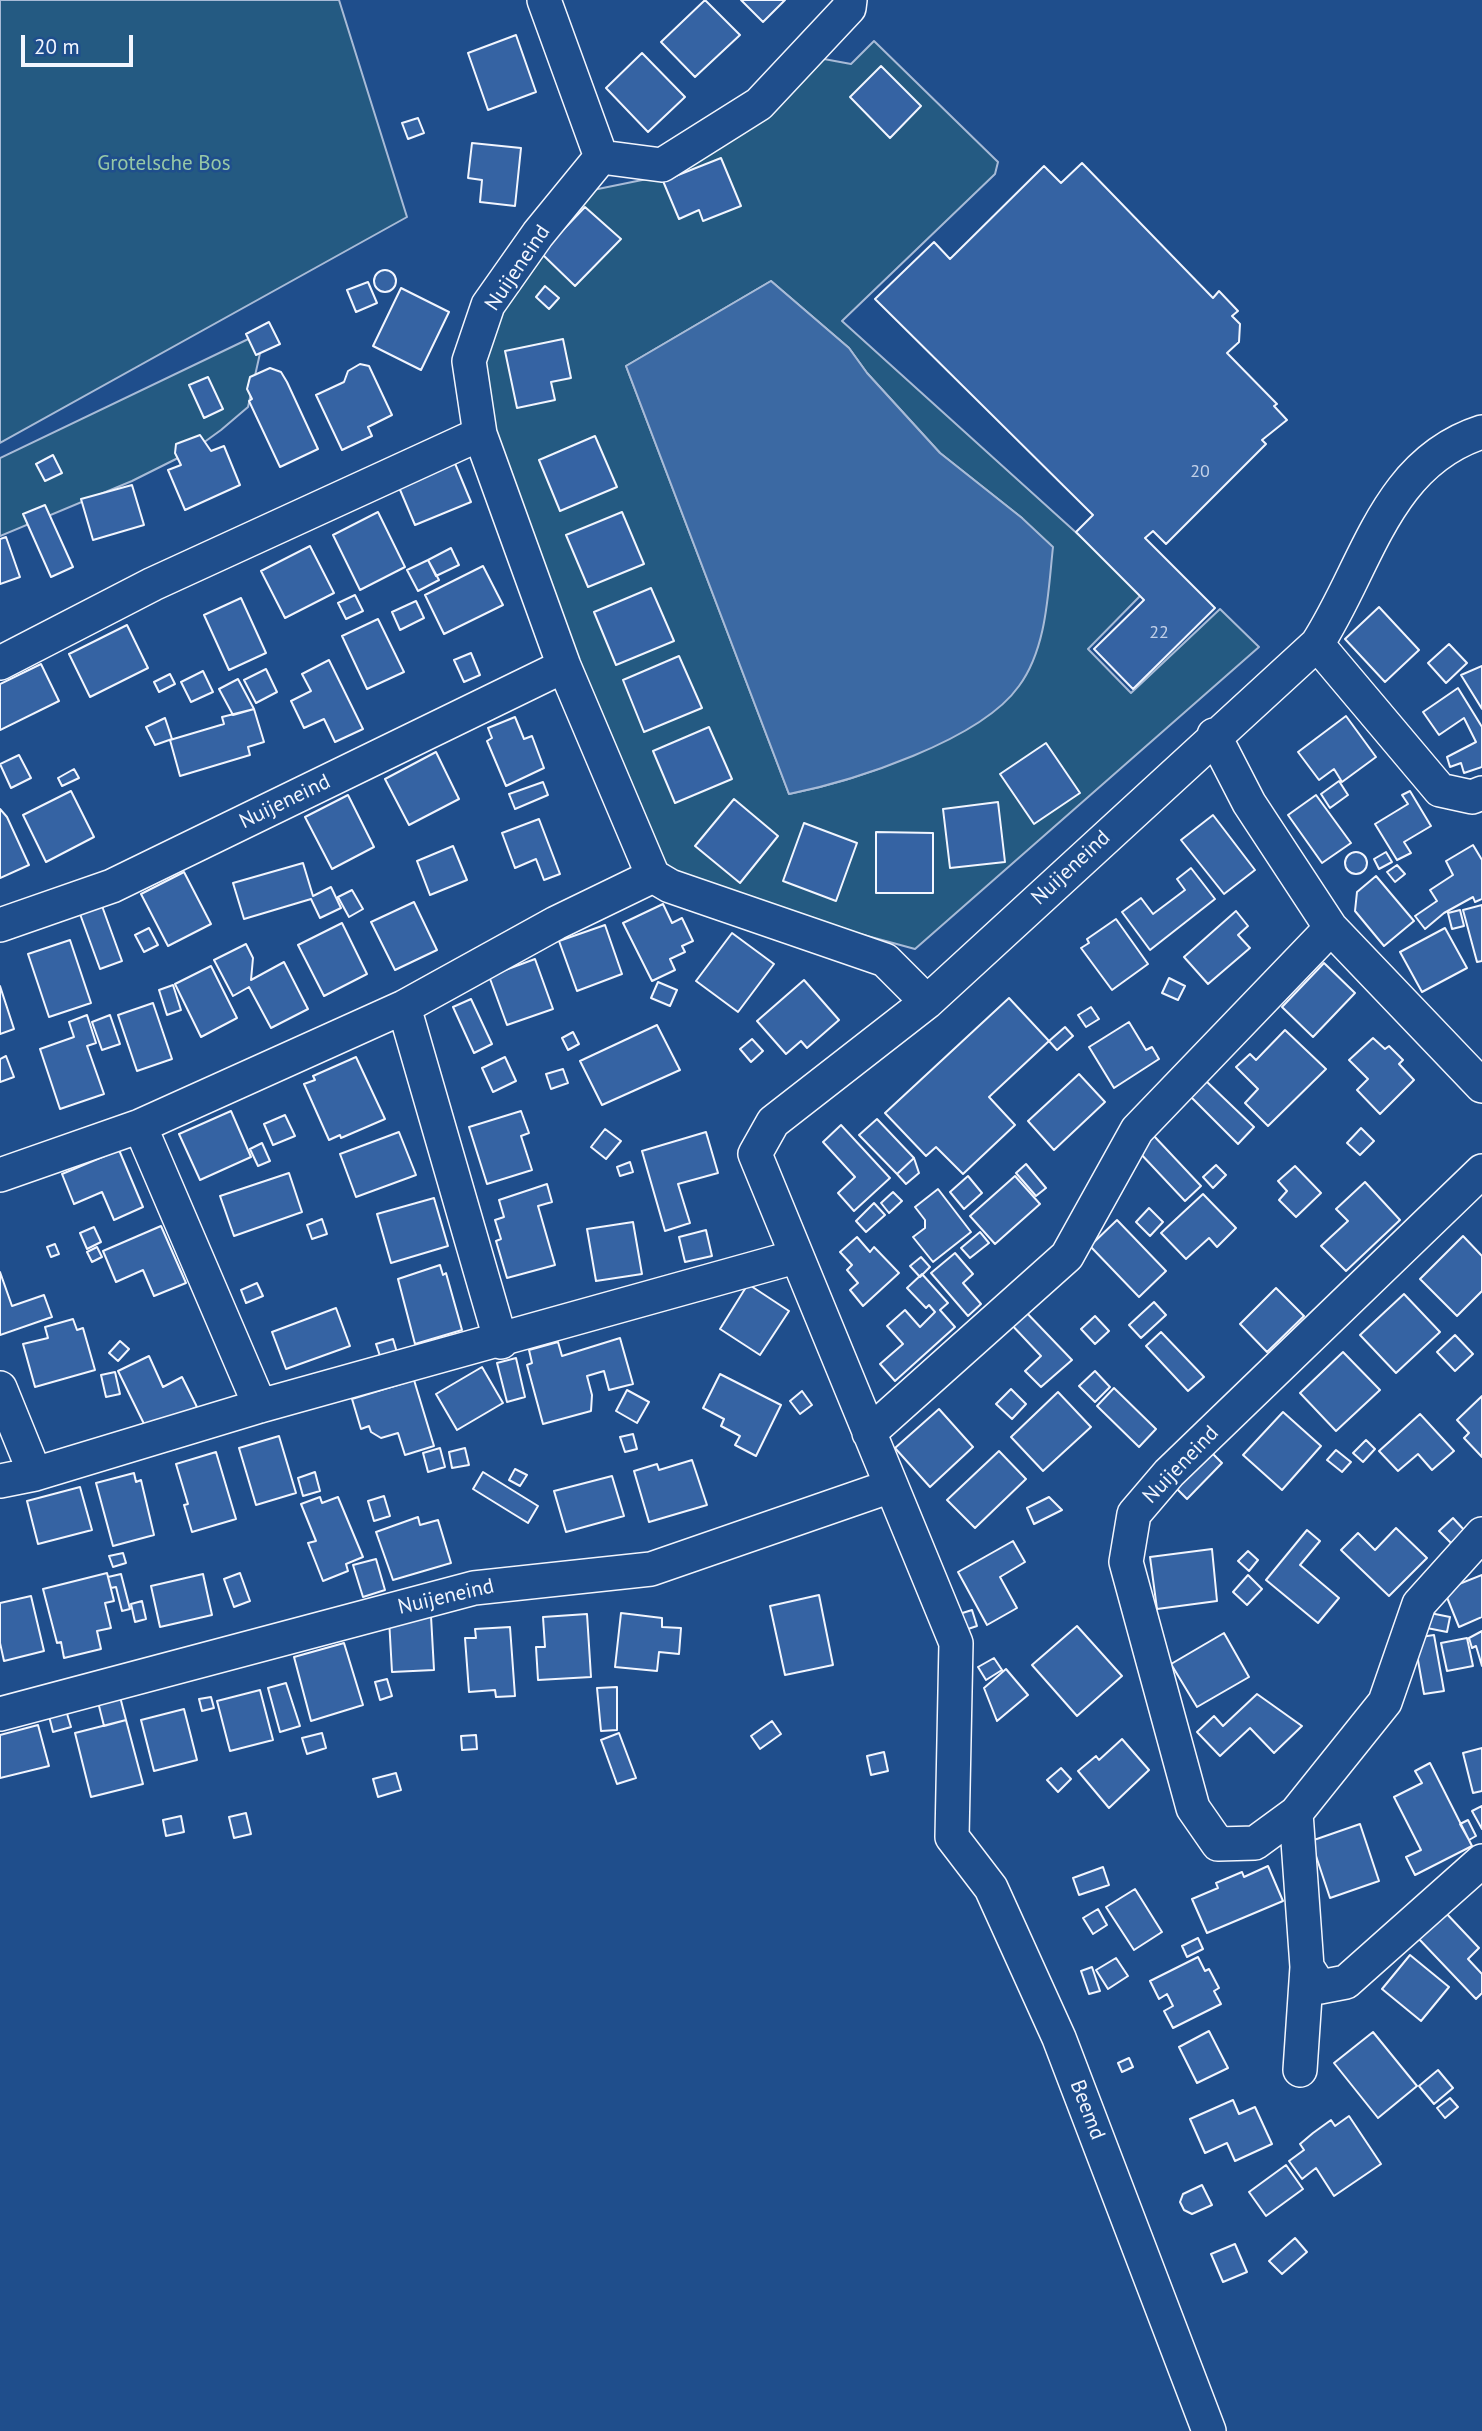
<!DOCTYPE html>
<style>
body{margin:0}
#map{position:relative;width:1482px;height:2431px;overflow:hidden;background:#1f4e8c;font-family:"PT Sans",sans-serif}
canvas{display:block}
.scale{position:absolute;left:21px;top:35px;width:112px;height:32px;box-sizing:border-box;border:4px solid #f2f6ff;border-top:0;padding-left:9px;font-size:21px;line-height:24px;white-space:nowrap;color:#f2f6ff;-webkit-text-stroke:5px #1f4e8c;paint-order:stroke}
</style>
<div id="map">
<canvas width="1482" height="2431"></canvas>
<div class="scale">20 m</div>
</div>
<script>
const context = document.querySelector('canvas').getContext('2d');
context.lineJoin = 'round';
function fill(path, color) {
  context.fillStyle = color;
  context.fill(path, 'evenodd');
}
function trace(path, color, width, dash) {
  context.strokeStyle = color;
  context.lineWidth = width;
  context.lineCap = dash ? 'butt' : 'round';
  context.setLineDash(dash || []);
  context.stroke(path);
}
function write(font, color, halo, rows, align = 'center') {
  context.font = font + ' "PT Sans",sans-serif';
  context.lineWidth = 5;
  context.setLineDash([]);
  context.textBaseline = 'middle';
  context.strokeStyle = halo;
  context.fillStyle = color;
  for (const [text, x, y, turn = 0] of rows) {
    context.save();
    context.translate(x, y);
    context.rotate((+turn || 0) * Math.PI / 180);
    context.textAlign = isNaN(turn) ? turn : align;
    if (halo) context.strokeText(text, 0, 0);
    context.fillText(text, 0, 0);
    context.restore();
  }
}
const green = new Path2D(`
 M0 0H339L407 217 0 443Z
 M874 41 998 162 995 174 842 321 1143 593 1088 649 1131 693 1220 609 1259 647 915 949 706 892 672 870 647 844 477 418 485 330 593 190 647 179 824 59 851 64ZM771 281 849 348 867 373 940 453 1022 518 1002 704C938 749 866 779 789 794L626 366Z
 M265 331 248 407 221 430 192 451 132 481 0 536V458Z`);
fill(green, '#245a82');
trace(green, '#a8bbd7', 2);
const water = new Path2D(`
 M771 281 849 348 867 373 940 453 1022 518 1053 547C1048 592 1047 648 1019 686 980 741 853 781 789 794L626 366Z`);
fill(water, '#3b69a3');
trace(water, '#a8bbd7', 2);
const building = new Path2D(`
 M705 0 740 35 695 77 661 42Z
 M741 0H785L763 22Z
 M516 35 536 92 488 110 468 53Z
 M642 53 685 97 648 132 606 88Z
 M881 66 921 106 890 138 850 97Z
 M418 118 424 133 408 139 402 123Z
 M472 143 521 148 515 206 480 202 482 180 468 178Z
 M721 158 741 206 703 221 699 210 679 219 663 181Z
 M1082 163 1213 298 1219 291 1238 311 1232 316 1240 324 1239 342 1227 353 1277 404 1274 406 1287 420 1262 440 1266 444 1166 544 1153 531 1145 538 1215 608 1133 689 1094 649 1144 600 1076 532 1093 515 875 299 934 242 950 259 1044 166 1061 183Z
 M585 207 621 239 575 286 541 253Z
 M374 281a11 11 0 1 1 22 0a11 11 0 1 1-22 0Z
 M368 282 377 303 356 312 347 290Z
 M545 286 559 298 549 309 536 297Z
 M401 288 449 312 421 370 373 346Z
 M269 322 280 344 256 355 246 334Z
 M563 339 571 378 551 382 555 400 517 408 505 351Z
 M360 364 369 366 392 415 368 427 372 436 342 450 316 395 344 382 348 371Z
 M270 368 281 372 287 382 318 449 280 467 249 401 252 399 247 389 250 377Z
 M208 377 223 409 204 418 189 385Z
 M200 435 211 451 224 446 240 485 185 510 168 470 181 465 175 453 176 444Z
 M595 436 617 487 560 511 539 460Z
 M53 455 62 473 45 481 36 464Z
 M454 461 471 502 415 525 398 485Z
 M132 485 144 525 93 540 81 499Z
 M45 505 73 567 51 577 23 514Z
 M378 512 405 567 360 590 333 535Z
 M622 512 644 564 588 587 566 535Z
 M6 537 20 577 0 584V539Z
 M310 546 334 593 285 618 261 571Z
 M451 548 459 565 436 576 428 560Z
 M428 560 439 580 418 591 407 570Z
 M483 566 503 605 444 634 425 595Z
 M651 588 674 641 616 665 594 612Z
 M355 595 363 611 346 619 338 603Z
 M241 598 266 653 229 670 204 615Z
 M416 601 424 618 400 630 392 612Z
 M1379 607 1419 650 1385 682 1345 639Z
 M378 619 404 672 367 689 342 636Z
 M127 625 148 668 90 697 69 654Z
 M1449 644 1467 663 1446 683 1428 663Z
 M471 653 480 675 464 682 454 660Z
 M679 656 702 708 644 732 623 680Z
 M329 660 363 729 335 742 324 719 304 728 291 701 311 691 302 674Z
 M41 664 59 701 0 730V684Z
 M1482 666V709L1461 675Z
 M266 669 277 692 256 703 244 680Z
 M203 671 213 692 191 702 181 682Z
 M170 674 175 684 159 692 154 682Z
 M238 679 254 709 233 715 219 689Z
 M1458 688 1482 727V767L1464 773 1461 763 1450 767 1447 757 1476 742 1464 718 1439 735 1423 712Z
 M254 709 264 742 248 747 250 755 180 776 170 740 224 724 222 717Z
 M1346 716 1376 757 1342 782 1334 769 1319 780 1298 752Z
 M515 717 524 739 532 736 544 768 506 786 487 741 492 738 488 728Z
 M165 718 172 739 155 745 146 727Z
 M709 727 732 779 675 803 653 751Z
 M1046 743 1080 793 1034 824 1000 774Z
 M436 752 459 799 409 825 385 779Z
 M19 755 31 778 11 788 0 764Z
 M74 769 79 778 62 786 58 778Z
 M1339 781 1348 795 1330 808 1321 794Z
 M543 782 548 795 515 809 509 794Z
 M71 791 94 837 46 862 23 815Z
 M1410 791 1431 826 1404 842 1411 853 1397 860 1375 824 1408 804 1402 795Z
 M348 795 374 847 332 869 305 817Z
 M1316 795 1351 843 1322 863 1288 815Z
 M734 799 778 836 740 883 695 846Z
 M998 802 1005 862 950 868 943 809Z
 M0 809 7 817 29 865 0 878Z
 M1213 815 1255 870 1224 894 1181 840Z
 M539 819 560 874 544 880 536 859 515 868 502 833Z
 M804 823 857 843 836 901 783 881Z
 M876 832 933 833V893H876Z
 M1473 845 1482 860V899L1475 902 1473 897 1444 913 1425 929 1415 916 1437 901 1430 890 1453 875 1446 861Z
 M453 846 467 880 430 895 417 861Z
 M1386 852 1392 862 1379 869 1374 859Z
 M1345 863a11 11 0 1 1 22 0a11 11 0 1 1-22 0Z
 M303 863 313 896 331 887 341 908 320 918 311 899 244 919 233 883Z
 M1397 865 1405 874 1395 882 1387 872Z
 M1191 868 1215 899 1150 950 1122 912 1141 898 1153 914 1185 890 1177 879Z
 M184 872 211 924 168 946 141 894Z
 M1376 876 1414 921 1384 946 1355 911 1357 892Z
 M352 890 363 909 349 917 338 897Z
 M414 902 437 950 395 970 371 922Z
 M663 904 672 923 682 918 693 941 682 946 685 952 670 959 675 970 652 981 623 923Z
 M1482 905V961L1477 962 1463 910Z
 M102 906 122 961 100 969 80 914Z
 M1460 910 1464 926 1452 929 1448 913Z
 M1236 911 1248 926 1238 935 1250 948 1208 984 1184 957Z
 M1116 919 1148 964 1112 990 1081 948 1089 943 1087 939Z
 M342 923 367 974 324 996 298 945Z
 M605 925 622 974 577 991 559 941Z
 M149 928 158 945 144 952 135 935Z
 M1445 928 1467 968 1422 992 1400 952Z
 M732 933 774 964 738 1012 696 981Z
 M70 940 91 1003 49 1017 28 954Z
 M246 944 253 958 251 980 284 962 308 1009 271 1028 249 987 233 996 214 960Z
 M535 959 553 1009 507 1025 489 976Z
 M1324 963 1355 993 1313 1037 1282 1007Z
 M211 966 237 1018 201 1037 175 984Z
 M1169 978 1185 986 1178 1000 1162 993Z
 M804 980 839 1020 807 1048 801 1041 786 1054 757 1021Z
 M658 982 677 990 670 1006 651 998Z
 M173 985 181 1010 167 1015 159 990Z
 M0 986 14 1029 0 1034Z
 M1009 998 1049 1041 989 1097 1015 1125 963 1174 936 1147 926 1156 885 1113Z
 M471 999 492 1044 474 1053 453 1007Z
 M153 1003 172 1059 137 1071 118 1015Z
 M1091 1007 1099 1019 1086 1027 1078 1015Z
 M87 1015 96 1043 87 1046 104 1094 60 1109 40 1049 74 1037 69 1022Z
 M110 1015 120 1044 102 1050 92 1022Z
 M1129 1022 1146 1050 1152 1047 1159 1059 1114 1088 1089 1047Z
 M657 1025 680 1070 602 1105 580 1061Z
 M1065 1027 1073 1036 1057 1050 1049 1041Z
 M1285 1030 1326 1069 1268 1126 1245 1103 1258 1089 1236 1067 1250 1054 1256 1060Z
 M573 1032 579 1044 568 1050 562 1038Z
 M1373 1038 1385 1049 1389 1046 1403 1060 1399 1064 1414 1080 1380 1114 1357 1090 1368 1079 1349 1060Z
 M752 1039 763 1051 751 1062 740 1049Z
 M6 1056 14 1077 0 1082V1059Z
 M356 1057 385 1119 341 1138 340 1135 329 1140 304 1084 315 1080 313 1076Z
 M505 1057 516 1081 493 1092 482 1068Z
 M563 1069 568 1083 551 1089 546 1074Z
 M1079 1074 1105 1102 1054 1150 1028 1121Z
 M1205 1080 1254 1127 1238 1144 1190 1096Z
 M231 1111 251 1157 200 1180 179 1134Z
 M521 1111 529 1133 521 1136 532 1170 487 1184 469 1127Z
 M285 1115 295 1136 273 1145 264 1124Z
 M877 1119 914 1158 897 1174 859 1135Z
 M841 1125 890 1178 854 1211 838 1193 855 1177 823 1142Z
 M1361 1128 1374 1141 1360 1155 1347 1143Z
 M605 1129 621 1141 606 1159 591 1147Z
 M399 1132 416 1175 356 1197 340 1154Z
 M706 1132 718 1173 678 1184 690 1223 665 1231 642 1151Z
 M1154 1136 1201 1186 1185 1201 1139 1152Z
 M262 1143 270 1161 258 1166 250 1149Z
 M119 1150 143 1207 114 1220 102 1192 74 1204 62 1174Z
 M914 1158 919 1173 906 1184 897 1174Z
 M630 1162 633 1172 620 1176 617 1167Z
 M1026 1164 1046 1188 1036 1196 1016 1173Z
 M1216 1165 1226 1175 1213 1188 1203 1177Z
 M1295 1166 1321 1193 1296 1217 1279 1200 1287 1191 1278 1181Z
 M289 1173 302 1212 234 1236 220 1196Z
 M968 1176 982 1193 964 1209 950 1192Z
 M1015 1176 1040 1204 995 1244 970 1216Z
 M1365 1182 1400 1220 1346 1271 1321 1246 1348 1221 1336 1209Z
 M547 1184 552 1202 538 1206 555 1265 507 1278 496 1241 501 1239 495 1220 504 1217 499 1200Z
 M938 1189 971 1232 933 1262 913 1237 925 1228V1220L915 1207Z
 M893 1192 902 1201 889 1213 881 1203Z
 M1203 1194 1236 1228 1217 1247 1209 1238 1186 1259 1161 1233Z
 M434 1198 448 1246 391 1263 377 1214Z
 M874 1203 885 1215 866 1232 856 1221Z
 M1149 1208 1163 1222 1150 1236 1136 1222Z
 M322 1219 327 1234 312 1239 307 1225Z
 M1117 1220 1166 1271 1139 1297 1090 1246Z
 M633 1222 642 1274 596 1281 587 1229Z
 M161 1226 186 1283 154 1296 143 1270 116 1282 103 1251Z
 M94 1227 101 1242 87 1249 80 1233Z
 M706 1230 712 1256 685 1262 679 1237Z
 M980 1232 989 1243 970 1258 961 1248Z
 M1463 1236 1482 1256V1291L1457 1316 1420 1279Z
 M857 1237 870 1252 874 1247 899 1273 863 1306 850 1290 858 1283 847 1270 852 1265 840 1252Z
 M55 1244 59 1254 51 1257 47 1247Z
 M97 1247 102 1257 92 1262 87 1252Z
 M955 1253 973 1274 963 1283 981 1304 968 1316 931 1273Z
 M921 1257 930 1267 920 1277 910 1266Z
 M440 1265 443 1275 446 1273 462 1330 415 1344 398 1279Z
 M0 1272 12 1306 44 1295 52 1317 0 1335Z
 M922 1274 948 1303 940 1310 955 1327 895 1381 880 1364 903 1344 887 1326 905 1310 920 1327 935 1312 929 1305 926 1308 907 1288Z
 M257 1283 263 1296 246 1303 241 1290Z
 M748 1284 789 1311 760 1355 720 1329Z
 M1276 1288 1304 1316 1267 1352 1240 1324Z
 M1404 1294 1440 1332 1396 1373 1360 1335Z
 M1154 1302 1166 1315 1141 1338 1129 1325Z
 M336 1308 350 1346 286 1369 272 1332Z
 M1023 1309 1072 1360 1041 1387 1025 1371 1041 1356 1009 1322Z
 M1095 1316 1109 1331 1095 1344 1081 1329Z
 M73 1319 77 1330 83 1328 95 1370 35 1387 23 1344 48 1338 45 1327Z
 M1161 1332 1204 1377 1188 1391 1146 1346Z
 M1455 1335 1473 1354 1455 1371 1437 1352Z
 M620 1338 633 1384 609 1390 604 1371 587 1376 592 1395 591 1411 543 1424 527 1365 532 1363 529 1350 558 1342 562 1356Z
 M393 1339 398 1356 382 1362 376 1344Z
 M120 1341 129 1349 118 1361 109 1353Z
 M1343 1352 1380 1390 1336 1431 1300 1393Z
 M149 1356 163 1387 182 1377 197 1407 147 1430 118 1371Z
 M516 1358 525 1397 507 1402 497 1363Z
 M482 1367 503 1403 457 1430 436 1394Z
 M1095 1371 1110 1387 1095 1402 1079 1386Z
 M115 1372 120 1394 106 1397 101 1375Z
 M720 1374 781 1405 756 1456 735 1445 740 1436 721 1426 724 1419 703 1408Z
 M414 1380 434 1446 405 1455 398 1433 381 1438 371 1432 369 1426 361 1429 352 1399Z
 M1114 1388 1156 1429 1139 1447 1097 1406Z
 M1011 1389 1026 1404 1012 1419 996 1404Z
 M627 1390 649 1402 637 1423 616 1411Z
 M802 1391 812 1405 800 1414 790 1401Z
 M1058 1392 1091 1427 1043 1471 1011 1437Z
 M1482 1396V1457L1464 1438 1469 1433 1457 1420Z
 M939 1409 973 1447 930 1487 895 1448Z
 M1283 1412 1321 1446 1282 1490 1243 1455Z
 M1420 1414 1454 1451 1432 1470 1418 1454 1398 1471 1379 1451Z
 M633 1434 637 1449 625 1452 620 1437Z
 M279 1436 296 1493 256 1505 239 1448Z
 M1366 1440 1375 1449 1363 1462 1353 1453Z
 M440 1448 445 1467 428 1472 423 1453Z
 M465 1448 469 1465 452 1468 449 1452Z
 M1336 1450 1351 1462 1342 1472 1327 1460Z
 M999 1451 1026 1479 975 1528 947 1500Z
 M1210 1451 1222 1463 1187 1499 1175 1487Z
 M216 1452 236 1519 192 1532 184 1505 188 1504 176 1464Z
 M692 1460 707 1505 649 1522 634 1471 657 1464 659 1470Z
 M515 1469 527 1475 520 1486 509 1480Z
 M315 1472 320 1491 303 1496 298 1478Z
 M483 1472 538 1506 528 1523 473 1489Z
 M134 1473 136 1482 141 1480 154 1535 113 1546 96 1483Z
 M612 1476 624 1516 566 1532 554 1491Z
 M80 1487 92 1530 38 1544 27 1501Z
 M384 1496 390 1516 374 1521 368 1501Z
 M320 1497 322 1503 338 1497 363 1557 346 1564 348 1571 323 1581 308 1543 316 1541 301 1504Z
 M1049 1497 1062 1510 1034 1524 1027 1508Z
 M418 1517 420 1525 438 1520 451 1563 393 1580 376 1532Z
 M1453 1518 1465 1531 1452 1544 1439 1531Z
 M1396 1528 1427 1558 1389 1596 1341 1550 1358 1533 1375 1550Z
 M1307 1530 1320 1541 1300 1565 1339 1598 1318 1623 1266 1580Z
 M1013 1541 1025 1562 1000 1577 1017 1608 987 1625 958 1572Z
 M1212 1549 1217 1601 1157 1609 1150 1557Z
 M1248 1551 1258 1560 1249 1571 1238 1561Z
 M123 1553 126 1563 113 1567 109 1556Z
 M376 1559 385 1590 363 1597 353 1565Z
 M107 1573 114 1601 105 1603 111 1628 97 1631 101 1649 64 1658 61 1642 57 1643 43 1589Z
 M240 1573 250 1601 234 1607 224 1579Z
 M121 1574 130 1609 122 1611 116 1587 111 1588 108 1577Z
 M203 1574 212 1615 160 1627 151 1586Z
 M1248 1575 1262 1589 1247 1605 1233 1592Z
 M1482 1575V1617L1459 1627 1444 1590Z
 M819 1595 833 1665 785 1675 770 1606Z
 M31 1596 44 1651 4 1661 0 1643V1603Z
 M142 1601 146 1619 135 1622 131 1604Z
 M972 1610 977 1626 962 1631 956 1615Z
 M621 1613 662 1618V1627L681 1628 679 1654 659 1652 657 1671 615 1667Z
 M1430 1613 1450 1617 1447 1632 1427 1628Z
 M587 1614 591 1677 538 1680 536 1647H545L543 1617Z
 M431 1616 434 1670 392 1672 389 1619Z
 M1077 1626 1122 1676 1077 1716 1032 1665Z
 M510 1627 515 1696 496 1697 495 1690 469 1692 465 1638H476L475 1629Z
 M1482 1631V1666L1476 1646 1472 1648 1469 1638Z
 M1224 1633 1249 1677 1197 1707 1171 1664Z
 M1434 1635 1444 1691 1424 1694 1414 1638Z
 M1467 1638 1473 1666 1447 1671 1441 1643Z
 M344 1643 363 1705 311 1721 294 1657Z
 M994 1658 1002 1670 986 1680 978 1667Z
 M1006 1669 1028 1695 997 1721 984 1688Z
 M387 1679 392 1696 380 1700 375 1682Z
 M286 1683 300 1726 280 1732 268 1688Z
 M617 1687V1730L601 1731 597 1688Z
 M118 1689 126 1720 104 1726 96 1694Z
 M260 1690 273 1740 230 1751 217 1701Z
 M1257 1694 1302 1726 1274 1753 1250 1728 1220 1756 1197 1732 1214 1716 1223 1726Z
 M211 1697 214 1708 202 1711 199 1699Z
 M65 1707 71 1727 53 1732 48 1712Z
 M184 1709 197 1760 154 1771 141 1720Z
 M126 1720 143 1784 91 1797 75 1733Z
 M772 1721 781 1734 760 1749 751 1736Z
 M38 1725 49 1766 0 1778V1735Z
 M322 1733 326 1748 307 1754 302 1738Z
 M619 1733 636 1778 617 1784 601 1740Z
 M476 1735 477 1749 462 1750 461 1736Z
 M1122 1739 1149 1770 1109 1808 1078 1771 1096 1756 1099 1760Z
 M1482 1748V1791L1473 1793 1463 1753Z
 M884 1752 888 1771 871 1775 867 1756Z
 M1430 1763 1472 1846 1415 1875 1406 1857 1421 1850 1394 1797 1422 1783 1415 1771Z
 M1061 1768 1071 1779 1058 1792 1047 1780Z
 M396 1773 401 1790 378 1797 373 1779Z
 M1482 1806V1829L1472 1811Z
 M246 1813 251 1834 234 1838 229 1817Z
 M181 1816 184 1832 166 1836 163 1820Z
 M1468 1820 1476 1836 1469 1840 1460 1824Z
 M1360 1824 1379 1881 1330 1898 1311 1841Z
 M1268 1866 1283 1901 1207 1933 1192 1899 1218 1888 1216 1883 1242 1872 1244 1877Z
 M1103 1867 1109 1885 1079 1895 1073 1878Z
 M1135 1889 1162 1932 1134 1950 1106 1907Z
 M1098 1909 1107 1925 1093 1934 1083 1918Z
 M1445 1912 1479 1948 1468 1959 1482 1974V1993L1476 1999 1418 1938Z
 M1198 1938 1203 1949 1187 1957 1182 1946Z
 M1410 1955 1449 1987 1421 2021 1382 1989Z
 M1198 1957 1205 1971 1209 1969 1219 1988 1214 1991 1221 2004 1173 2028 1164 2011 1173 2006 1167 1994 1159 1999 1150 1981Z
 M1116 1958 1128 1976 1108 1989 1096 1970Z
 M1092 1967 1100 1991 1089 1994 1081 1971Z
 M1209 2031 1228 2068 1197 2083 1179 2047Z
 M1373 2032 1417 2086 1378 2118 1334 2063Z
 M1129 2058 1133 2067 1122 2072 1118 2063Z
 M1438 2070 1453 2088 1434 2104 1419 2086Z
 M1450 2098 1458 2107 1445 2118 1437 2108Z
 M1233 2100 1239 2114 1255 2107 1272 2144 1235 2161 1227 2143 1205 2153 1190 2119Z
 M1349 2116 1381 2164 1334 2196 1316 2168 1302 2179 1289 2161 1304 2150 1300 2144 1313 2133 1331 2120 1335 2126Z
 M1286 2165 1303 2189 1266 2216 1249 2192Z
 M1202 2185 1212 2205 1192 2214 1184 2210 1180 2202 1183 2194Z
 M1295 2238 1307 2252 1282 2274 1269 2261Z
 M1235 2244 1247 2272 1223 2282 1211 2254Z`);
fill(building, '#3563a3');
trace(building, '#f2f6ff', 2);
const minor = new Path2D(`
 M544 0 601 157
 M601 157 538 234 488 305 469 361 480 434 564 666 653 876 670 886 885 960 927 1002
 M601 157 662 165 759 104 849 8 850 0
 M1317 644 1440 790 1472 797 1482 793
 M0 663 153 584 480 434
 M1214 735 1249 803 1331 928 1482 1086
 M0 925 112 886 564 666
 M404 1007 501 1342
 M140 1126 260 1406
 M1482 1171 1169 1473 1134 1514 1126 1562 1193 1808 1218 1844 1255 1843 1296 1813 1385 1702 1419 1604 1482 1534
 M0 1175 140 1126 404 1007 556 923 653 876
 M0 1388 35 1474
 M869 1433 1067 1256 1137 1130 1331 928
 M0 1481 35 1474 260 1406 795 1257
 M0 1714 474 1588 651 1569 891 1486
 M1296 1813 1307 1967 1320 1987 1346 1982 1482 1861
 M1300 2070 1307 1967
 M1209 2431 1059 2038 991 1888 952 1837 956 1643 755 1154 773 1122 927 1002 1317 644C1367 567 1385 463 1482 432`);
trace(minor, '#f2f6ff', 36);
trace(minor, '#1f4e8c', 33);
write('18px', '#c3d1e8', null, [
 ["20",1200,472],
 ["22",1159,633]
]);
write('21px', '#97c8a6', '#1f4e8c', [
 ["Grotelsche Bos",164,164]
]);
write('21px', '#f2f6ff', '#1f4e8c', [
 ["Nuijeneind",518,268,-56],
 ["Nuijeneind",285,802,-26],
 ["Nuijeneind",1071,868,-43],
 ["Nuijeneind",1181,1465,-46],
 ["Nuijeneind",446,1597,-13],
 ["Beemd",1087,2110,69]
]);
</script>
